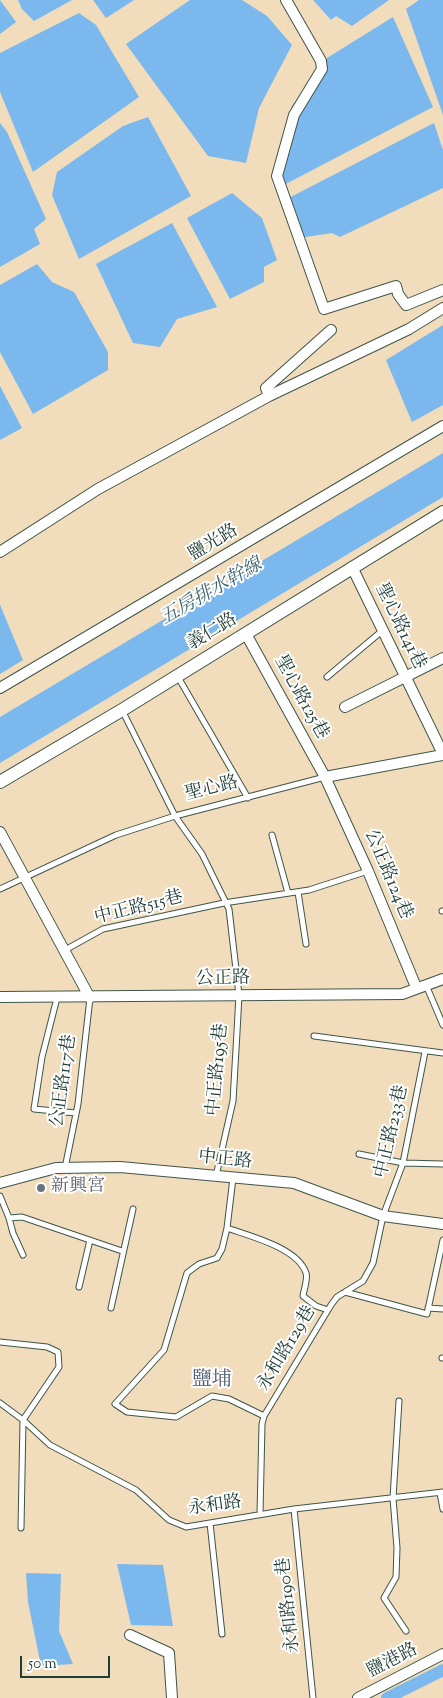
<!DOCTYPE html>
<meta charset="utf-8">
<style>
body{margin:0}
#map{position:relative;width:443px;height:1698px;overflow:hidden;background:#f1dcbb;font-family:"Sorts Mill Goudy",serif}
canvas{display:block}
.scale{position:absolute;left:20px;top:1656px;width:90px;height:22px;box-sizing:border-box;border:2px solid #1f3d34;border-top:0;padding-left:6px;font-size:15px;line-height:18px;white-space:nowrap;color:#1f3d34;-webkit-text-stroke:4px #fff;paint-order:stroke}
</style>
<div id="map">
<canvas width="443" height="1698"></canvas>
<div class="scale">50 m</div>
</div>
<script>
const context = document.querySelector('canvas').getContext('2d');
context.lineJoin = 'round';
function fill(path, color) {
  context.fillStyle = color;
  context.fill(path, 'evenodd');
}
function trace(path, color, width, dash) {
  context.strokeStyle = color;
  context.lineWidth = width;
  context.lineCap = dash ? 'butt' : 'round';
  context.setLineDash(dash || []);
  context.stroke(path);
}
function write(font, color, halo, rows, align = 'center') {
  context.font = font + ' "Sorts Mill Goudy","Noto Serif TC",serif';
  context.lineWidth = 4;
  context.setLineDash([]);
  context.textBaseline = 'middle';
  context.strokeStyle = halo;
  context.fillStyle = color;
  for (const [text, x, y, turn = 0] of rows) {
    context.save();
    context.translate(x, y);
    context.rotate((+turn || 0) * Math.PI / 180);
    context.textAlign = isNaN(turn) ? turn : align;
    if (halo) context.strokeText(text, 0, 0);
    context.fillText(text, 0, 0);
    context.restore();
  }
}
fill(new Path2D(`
 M0 0 16 22 0 34Z
 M18 0H72L34 21 22 9Z
 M93 0H134L106 18Z
 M190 0H242L267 16 292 45 259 108 246 163 208 156 126 44Z
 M313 0H389L352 26 336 16 331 20Z
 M419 0H443V115L406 9Z
 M79 13 96 25 139 97 33 172 0 92V53Z
 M393 17 433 107 282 186 279 152 292 106 327 58Z
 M148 117 191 196 79 259 52 195 57 172 123 126Z
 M0 123 7 132 46 219 34 229 40 244 0 267Z
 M434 123 443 150V188L340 237 332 233 299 238 283 201Z
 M232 193 262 218 277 260 264 267V282L230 299 187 218Z
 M172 223 217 307 177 319 160 347 133 343 96 264Z
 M37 264 52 282 74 292 108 352V370L33 414 0 352V285Z
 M443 325V405L412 422 386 360Z
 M0 386 22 428 0 440Z
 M443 453V497L0 763V717Z
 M0 605 23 660 0 674Z
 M117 1564 163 1565 173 1626 131 1625Z
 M26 1573 61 1574 59 1631 73 1664 41 1666 28 1602Z`), '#7ab8ee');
trace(new Path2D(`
 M387 1698 443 1670`), '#7ab8ee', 12);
const service = new Path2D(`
 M178 677 248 798
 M327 677 382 631
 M122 710 175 816 202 854 229 909 239 995 237 1032 233 1101 216 1176
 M272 835 288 893
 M0 889 116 835 175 816 325 777
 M298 892 306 944
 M442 911H443
 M65 950 103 929 224 903 309 890 368 871
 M426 985 443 1025
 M57 998 42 1057 34 1109 76 1113
 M314 1036 443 1053
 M359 1154 403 1163 443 1164
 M65 1168 78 1104 90 998
 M233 1178 227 1228 222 1249 217 1258 199 1264 187 1273 164 1350 115 1404 127 1412 176 1417 212 1396 229 1399 264 1416
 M0 1196 9 1218 22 1217 122 1251
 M9 1218 13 1233 23 1255
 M227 1228C250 1236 298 1248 306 1273 308 1279 304 1289 303 1296L316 1306 328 1310
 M79 1287 90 1240
 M345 1292 427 1314 443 1240
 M111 1308 133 1209
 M428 1308 443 1309
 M0 1342 47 1347 58 1352 59 1367 23 1420 21 1528
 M442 1358H443
 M399 1401 393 1498 397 1548 396 1577 384 1598 406 1631
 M0 1403 23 1420 50 1445 136 1490 169 1520 186 1527 294 1509 443 1492
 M440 1493 443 1509
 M294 1509 313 1698
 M260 1514 262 1424 264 1416 331 1305 337 1297 363 1281 373 1263 383 1216 403 1163 425 1052
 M210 1523 222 1634`);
const minor = new Path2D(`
 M286 0 321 61 322 69 294 115 277 176 324 309 396 286 398 294 406 305 443 290
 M269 396 266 388 331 330
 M0 552 98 489 269 396 409 329 443 308
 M352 567 443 754
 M246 634 325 777 368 871 416 987
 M0 688 443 426
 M345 707 443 658
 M325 777 443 755
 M0 832 90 998
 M0 997 402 994 443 979
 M0 1183 56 1168 120 1167 294 1183 383 1216 443 1224
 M130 1635 169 1653 172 1698
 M358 1698 443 1654`);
const tertiary = new Path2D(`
 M0 782 122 710 443 512`);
trace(service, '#3e5548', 7);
trace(minor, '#3e5548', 12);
trace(tertiary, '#3e5548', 14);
trace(service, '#fff', 5);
trace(minor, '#fff', 10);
trace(tertiary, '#fff', 12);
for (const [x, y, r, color] of [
 [41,1188,5,"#6b7280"]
]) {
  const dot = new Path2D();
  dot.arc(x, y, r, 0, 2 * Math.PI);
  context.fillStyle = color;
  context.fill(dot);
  trace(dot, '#fff', 2);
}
write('18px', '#1f3d34', '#fff', [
 ["鹽光路",214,544,-31],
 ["聖心路141巷",399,627,64],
 ["義仁路",213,633,-31],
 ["聖心路125巷",300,698,61],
 ["聖心路",212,790,-14],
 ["公正路124巷",387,875,67],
 ["中正路515巷",139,909,-14],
 ["公正路",223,980,-1],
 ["中正路195巷",219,1070,-85],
 ["公正路117巷",65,1081,-82],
 ["中正路233巷",393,1132,-77],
 ["中正路",225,1161,6],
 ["永和路129巷",288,1349,-59],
 ["永和路",215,1507,-8],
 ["永和路190巷",290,1605,-96],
 ["鹽港路",393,1662,-27]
]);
write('18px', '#5b616d', '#fff', [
 ["新興宮",51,1188]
], 'left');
write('italic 19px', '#3a626c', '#fff', [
 ["五房排水幹線",212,593,-30]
]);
write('20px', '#546072', '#fff', [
 ["鹽埔",212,1382]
]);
</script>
